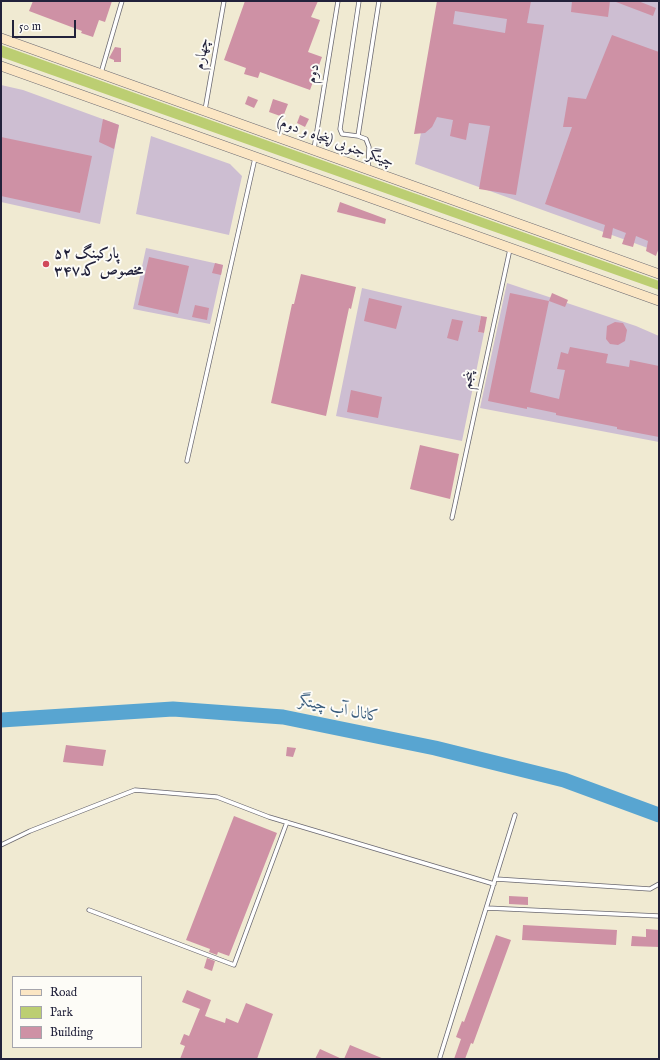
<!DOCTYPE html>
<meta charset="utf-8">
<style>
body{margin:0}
#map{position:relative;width:660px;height:1060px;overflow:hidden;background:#f0ead2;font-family:"IM FELL English",serif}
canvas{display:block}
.frame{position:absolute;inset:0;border:2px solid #22223b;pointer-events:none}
.legend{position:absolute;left:12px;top:976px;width:130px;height:72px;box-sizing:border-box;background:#fdfcf7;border:1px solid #a5a5ac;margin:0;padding:5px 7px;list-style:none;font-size:12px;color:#22223b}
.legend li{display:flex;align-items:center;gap:8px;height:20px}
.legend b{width:20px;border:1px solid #a5a5ac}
.scale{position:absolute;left:12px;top:20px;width:64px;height:18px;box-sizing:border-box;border:2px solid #22223b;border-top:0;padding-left:5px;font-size:12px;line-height:14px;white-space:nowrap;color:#22223b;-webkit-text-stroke:3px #fdfcf7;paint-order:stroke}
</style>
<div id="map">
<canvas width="660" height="1060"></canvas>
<div class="frame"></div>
<ul class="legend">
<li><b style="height:5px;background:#fbe6c4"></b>Road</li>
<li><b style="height:11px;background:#bcce72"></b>Park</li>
<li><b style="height:11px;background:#ce91a5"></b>Building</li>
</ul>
<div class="scale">50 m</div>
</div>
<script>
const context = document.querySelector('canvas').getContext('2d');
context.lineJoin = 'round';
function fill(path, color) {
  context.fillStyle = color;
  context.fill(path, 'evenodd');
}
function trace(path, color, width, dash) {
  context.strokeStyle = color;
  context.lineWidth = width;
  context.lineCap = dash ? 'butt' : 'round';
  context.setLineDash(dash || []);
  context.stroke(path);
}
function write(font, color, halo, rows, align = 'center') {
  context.font = font + ' "IM FELL English",Amiri,serif';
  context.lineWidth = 4;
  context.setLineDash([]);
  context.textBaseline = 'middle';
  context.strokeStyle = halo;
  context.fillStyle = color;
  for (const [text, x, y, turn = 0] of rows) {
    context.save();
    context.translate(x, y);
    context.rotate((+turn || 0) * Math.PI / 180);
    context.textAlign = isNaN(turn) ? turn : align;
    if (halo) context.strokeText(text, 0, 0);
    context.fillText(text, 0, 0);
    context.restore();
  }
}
fill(new Path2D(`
 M446 1H659V252L415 164Z
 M1 85 23 90 119 125 100 224 1 202Z
 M151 136 230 164 242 176 229 235 136 214Z
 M146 248 223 265 210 324 133 309Z
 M507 283 636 326 659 336V442L480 408Z
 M362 288 481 316 478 332 484 333 462 441 336 416Z`), '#cdbed2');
fill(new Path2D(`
 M1 45 659 281V290L1 57Z`), '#bcce72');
trace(new Path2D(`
 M1 720 173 709 283 717 435 748 564 780 659 815`), '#58a5d1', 15);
fill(new Path2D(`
 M33 1H112L105 22 99 20 93 37 81 33 82 31 29 11Z
 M245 1H318L311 17 320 20 308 52 322 57 310 90 260 72 258 78 244 74 246 68 224 60Z
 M437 1H531L527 23 544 25 516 195 479 189 490 126 469 123 466 140 450 136 453 120 437 117 432 127 425 133 414 134ZM455 11 507 19 505 33 453 24Z
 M572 1H610L608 17 571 12Z
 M638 1 656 8 653 16 616 2Z
 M612 35 659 52V247L656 256 646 251 648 241 636 236 633 247 622 244 626 233 613 228 611 239 602 237 605 225 545 204 572 127H563L568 97 586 99Z
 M115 47 121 48V62H114V60L109 58Z
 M248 96 258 100 254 108 245 104Z
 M273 99 288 104 283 117 269 112Z
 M300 115 309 119 305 127 297 123Z
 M103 119 119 125 114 149 99 142Z
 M1 137 92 156 80 213 1 196Z
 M340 202 386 219 385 224 337 212Z
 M149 257 189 266 178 314 138 305Z
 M215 263 223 265 221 275 212 273Z
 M301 274 356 287 351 309 349 308 326 416 271 403 292 304H294Z
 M510 293 549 301 530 392 559 399 565 370 557 369 561 352 568 354 570 347 608 354 606 363 629 367 630 360 659 366V437L617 429V427L556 415V413L527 407V409L488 401Z
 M552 293 568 300 565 307 549 301Z
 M369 298 402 306 396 329 364 321Z
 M195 305 209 308 207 320 192 317Z
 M481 316 487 317 484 333 478 332Z
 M452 319 463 321 458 341 447 338Z
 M615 322 623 323 627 330 625 341 618 345 610 344 606 339 607 326Z
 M351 390 382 397 378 418 347 412Z
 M420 445 459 454 450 499 410 489Z
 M66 745 106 750 103 766 63 762Z
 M287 747 296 748 293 757 286 756Z
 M234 816 277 833 229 956 218 952 217 955 209 952 210 949 186 940Z
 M509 896 528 897V905L509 904Z
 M523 925 617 930 616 945 522 940Z
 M646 929 659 930V947L631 946 632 936 646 937Z
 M496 935 511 940 473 1044 471 1043 465 1059H454L461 1039 456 1037 462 1021 464 1022Z
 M207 958 215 961 212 971 204 968Z
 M187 990 211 1000 205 1016 225 1023 226 1018 238 1023 246 1003 273 1014 257 1059H180L185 1046 180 1044 184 1034 189 1036 200 1009 182 1002Z
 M350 1045 384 1059H344Z
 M320 1049 342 1059H315Z`), '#ce91a5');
const lane = new Path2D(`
 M359 1 340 129 342 134 358 136 366 139 369 147 368 169
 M101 73 122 1
 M205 110 224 1
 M358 136 379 1
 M314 149 338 1
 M187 461 255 158
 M452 518 510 249
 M1 845 30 831 135 790 217 797 269 817 494 884
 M496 879 650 889 659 884
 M487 908 659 916
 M89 910 234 965 287 822
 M440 1057 515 815`);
const secondary = new Path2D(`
 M1 38 659 274
 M1 66 659 301`);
trace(lane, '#6a6870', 5);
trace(secondary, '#6a6870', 10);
trace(lane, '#fff', 3.5);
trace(secondary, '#fbe6c4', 9);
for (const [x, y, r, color] of [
 [46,264,4,"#d1495b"]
]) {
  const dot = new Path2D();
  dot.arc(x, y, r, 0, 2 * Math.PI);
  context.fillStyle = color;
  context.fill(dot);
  trace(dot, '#fdfcf7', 1.5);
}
write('15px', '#22223b', '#fdfcf7', [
 ["چهارم",203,54,-80],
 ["دوم",314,74,-81],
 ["چیتگر جنوبی (پنجاه و دوم)",335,143,20],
 ["پنجم",469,380,-78]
]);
write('bold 15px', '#22223b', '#fdfcf7', [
 ["پارکینگ ۵۲",54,255],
 ["مخصوص کد۳۴۷",54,272]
], 'left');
write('italic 16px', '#3a5d7e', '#fdfcf7', [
 ["کانال آب چیتگر",339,710,12]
]);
</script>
